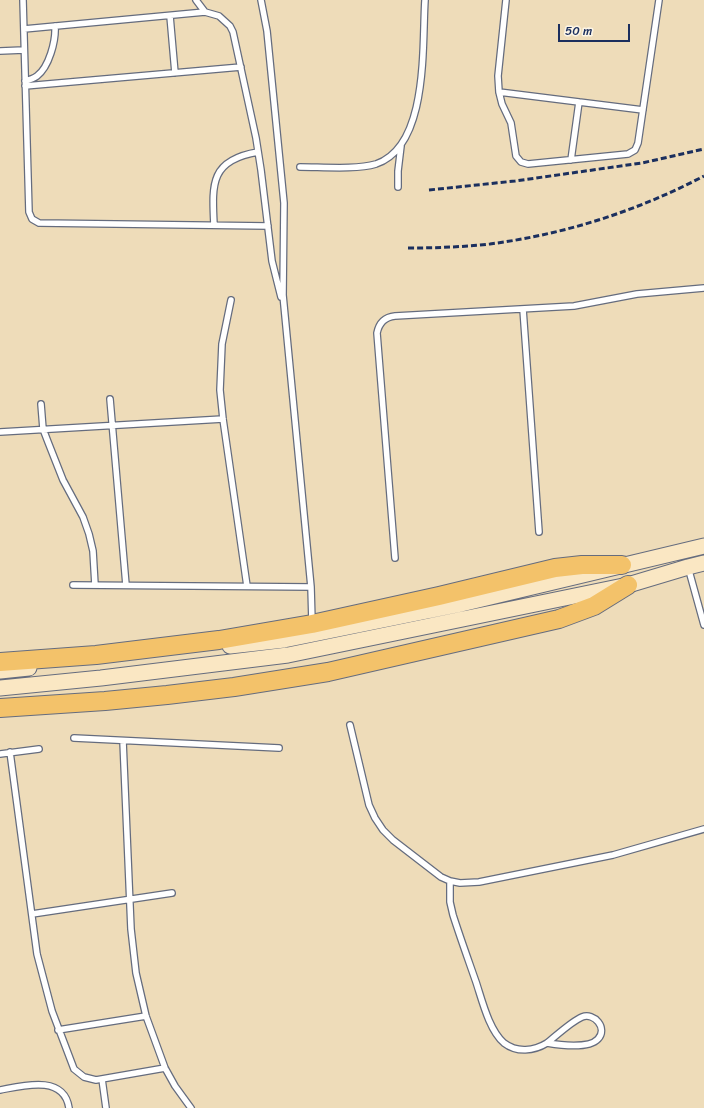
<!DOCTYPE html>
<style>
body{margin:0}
#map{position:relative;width:704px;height:1108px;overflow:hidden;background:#eedcb9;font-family:Sriracha,sans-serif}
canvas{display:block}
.scale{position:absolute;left:558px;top:24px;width:72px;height:18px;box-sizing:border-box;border:2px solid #1b2f5e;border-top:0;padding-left:5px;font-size:12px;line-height:14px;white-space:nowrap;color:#1b2f5e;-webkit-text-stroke:3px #fcf5e5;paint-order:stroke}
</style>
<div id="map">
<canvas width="704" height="1108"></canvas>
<div class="scale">50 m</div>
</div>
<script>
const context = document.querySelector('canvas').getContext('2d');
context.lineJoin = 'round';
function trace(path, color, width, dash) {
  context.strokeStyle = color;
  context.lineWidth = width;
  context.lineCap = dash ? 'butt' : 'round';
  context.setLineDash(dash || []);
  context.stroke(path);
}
const service = new Path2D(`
 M23 0 29 212 32 219 39 223 268 226
 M196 0 205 12
 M261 0 267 31 284 203 283 295 311 587 312 622
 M506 0 498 76 499 92 502 104 511 123 516 156 521 162 528 164 628 154 635 150 638 143 659 0
 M170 16 175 73
 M24 29 205 12 219 16 230 26 233 32 256 138 261 170 272 261 281 297
 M0 51 24 50
 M25 81C29 80 33 79 37 76 49 67 56 41 55 26
 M25 86 241 67
 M499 92 643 110
 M571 160 579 102
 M300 167C322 167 356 170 376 164 429 146 422 45 425 0
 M398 187V171L401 146
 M214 225C212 184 210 160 258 152
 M231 300 222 344 220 390 223 419 247 586
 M523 309 539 532
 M110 399 126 585
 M41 404 43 429 48 442 63 480 83 517 89 534 93 551 95 585
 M0 432 223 419
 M395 558 377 333C379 323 385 317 395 316L574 306 637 294 704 288
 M688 567 704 625
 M73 585 311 587
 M350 725 369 805 375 818 383 830 393 840 441 877 450 881 460 883 479 882 613 855 704 829
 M74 738 279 748
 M123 741 131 929 136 973 146 1016 165 1068 175 1086 191 1108
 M10 752 37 954 52 1011 74 1069 84 1077 96 1080 165 1068
 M0 754 39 749
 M450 881V902L453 915C460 937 468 959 476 982 482 1000 489 1030 504 1043 517 1053 534 1051 547 1043 559 1045 589 1049 598 1039 608 1028 594 1012 582 1017 572 1021 556 1036 547 1043
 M32 914 172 893
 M58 1030 146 1016
 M102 1079 106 1108
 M0 1090C22 1086 64 1074 69 1108`);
const secondary = new Path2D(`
 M230 646 284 640 457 605 704 546
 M0 671 29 668
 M0 688 101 678 288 655 628 585 688 567 704 563`);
const trunk = new Path2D(`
 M0 662 96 655 219 640 312 624 439 596 555 568 582 565H622
 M0 708 105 701 167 695 234 687 328 672 559 619 594 606 628 585`);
trace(service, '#656c7e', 8);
trace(secondary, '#656c7e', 17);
trace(trunk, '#656c7e', 20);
trace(service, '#fff', 5.5);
trace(secondary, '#fae7c3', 15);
trace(trunk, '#f3c26a', 18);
trace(new Path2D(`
 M429 190 515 181 642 163 704 149
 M408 248C436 248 463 247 490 244 566 234 637 211 704 176`), '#1b2f5e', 3, [6, 3]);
</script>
